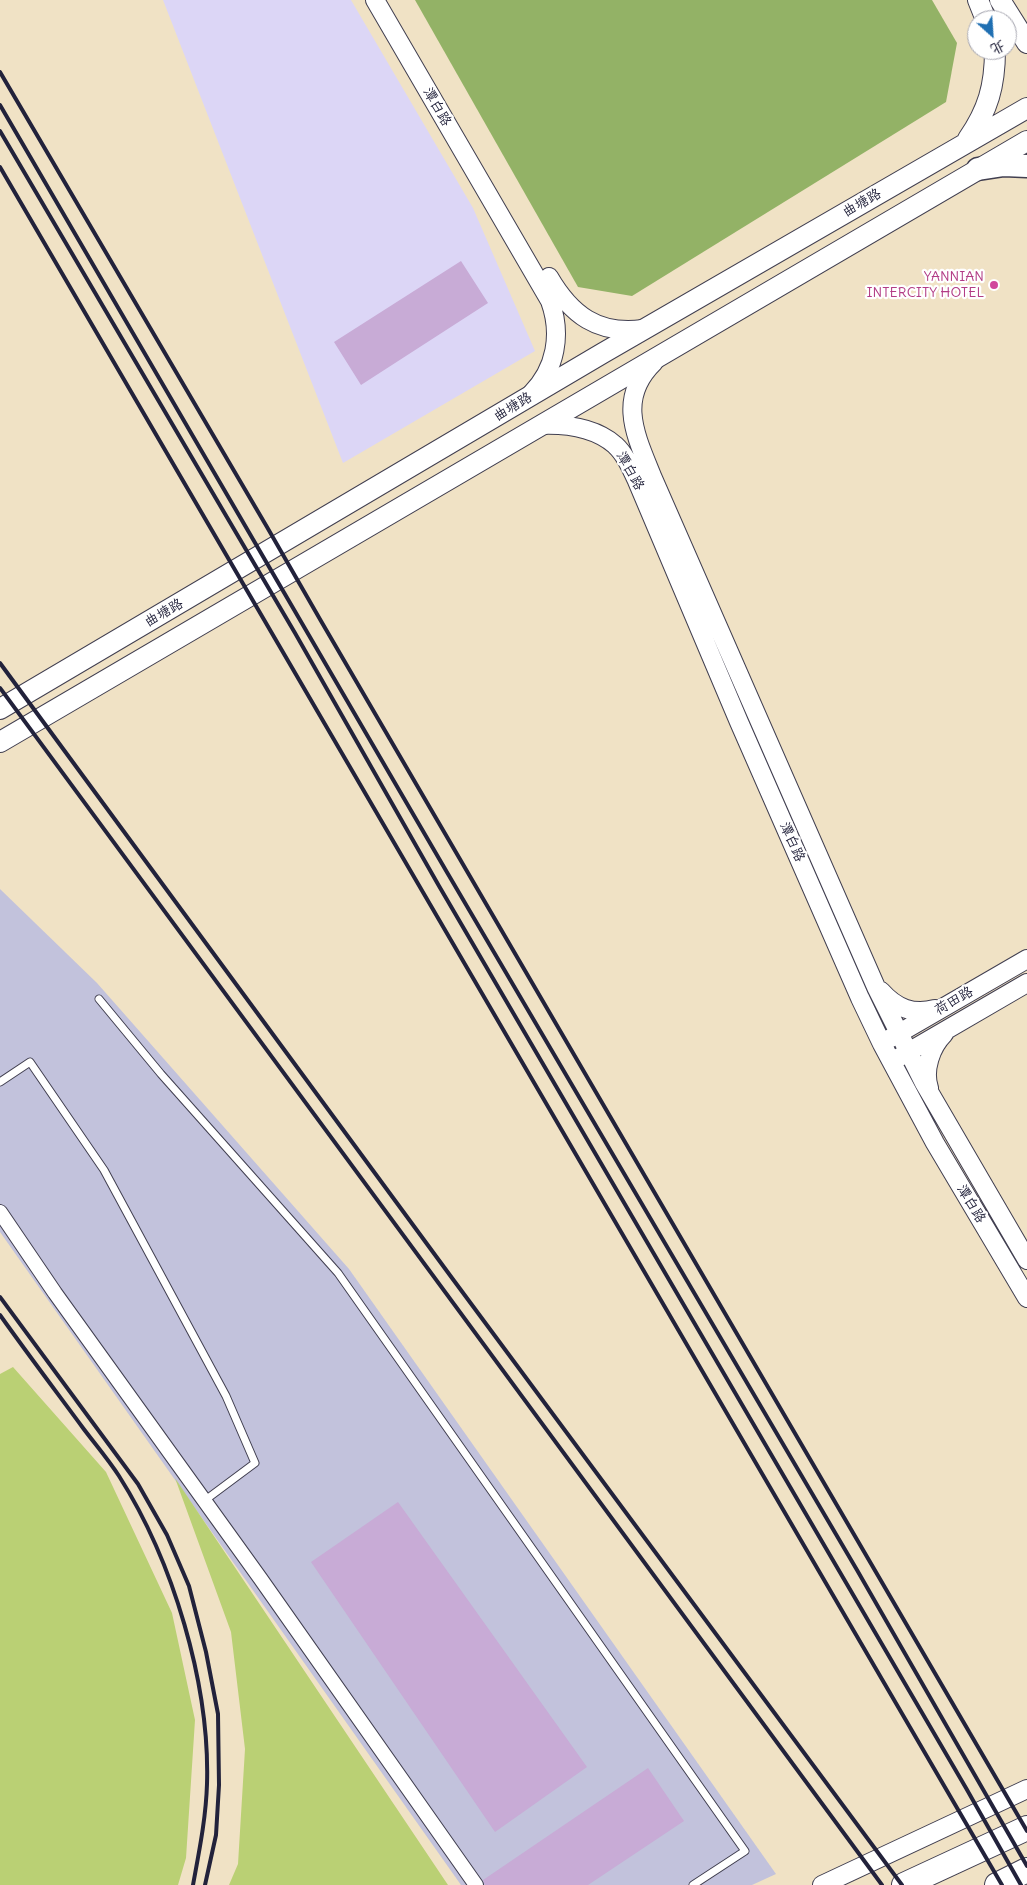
<!DOCTYPE html>
<meta charset="utf-8">
<style>
body{margin:0}
#map{position:relative;width:1027px;height:1885px;overflow:hidden;background:#f0e2c5;font-family:Delius,"LXGW WenKai TC",sans-serif}
canvas{display:block}
.north{position:absolute;left:967px;top:10px;width:50px;height:50px;box-sizing:border-box;background:#fff;border:1px solid #a7a7b1;border-radius:50%;rotate:154deg;font-size:14px;font-weight:700;line-height:20px;text-align:center;color:#22223b}
.north::after{content:'';display:block;margin:auto;width:18px;height:22px;background:#1f6fb2;clip-path:polygon(50% 0,100% 100%,50% 72%,0 100%)}
</style>
<div id="map">
<canvas width="1027" height="1885"></canvas>
<div class="north">北</div>
</div>
<script>
const context = document.querySelector('canvas').getContext('2d');
context.lineJoin = 'round';
function fill(path, color) {
  context.fillStyle = color;
  context.fill(path, 'evenodd');
}
function trace(path, color, width, dash) {
  context.strokeStyle = color;
  context.lineWidth = width;
  context.lineCap = dash ? 'butt' : 'round';
  context.setLineDash(dash || []);
  context.stroke(path);
}
function write(font, color, halo, rows, align = 'center') {
  context.font = font + ' Delius,"LXGW WenKai TC",sans-serif';
  context.lineWidth = 4.5;
  context.setLineDash([]);
  context.textBaseline = 'middle';
  context.strokeStyle = halo;
  context.fillStyle = color;
  for (const [text, x, y, turn = 0] of rows) {
    context.save();
    context.translate(x, y);
    context.rotate((+turn || 0) * Math.PI / 180);
    context.textAlign = isNaN(turn) ? turn : align;
    if (halo) context.strokeText(text, 0, 0);
    context.fillText(text, 0, 0);
    context.restore();
  }
}
fill(new Path2D(`
 M163 0H351L473 208 535 351 343 463Z`), '#dcd6f6');
fill(new Path2D(`
 M0 889 97 983 349 1269 776 1874 752 1885H461L0 1232Z`), '#c2c2dc');
fill(new Path2D(`
 M13 1367 106 1472 172 1613 195 1720 186 1858 178 1885H0V1374Z
 M175 1478 448 1885H229L238 1864 245 1749 231 1632Z`), '#bad074');
fill(new Path2D(`
 M415 0H932L957 43 946 102 632 296 578 287Z`), '#93b266');
fill(new Path2D(`
 M461 261 488 303 361 385 334 342Z
 M398 1502 587 1767 495 1832 311 1562Z
 M648 1768 684 1821 588 1885H485L483 1880Z`), '#c8abd6');
const service = new Path2D(`
 M99 999 161 1074 338 1273 745 1851 693 1885
 M0 1082 30 1062 104 1170 226 1396 255 1463 204 1501`);
const minor = new Path2D(`
 M0 1212 55 1293 260 1578 476 1885`);
const tertiary = new Path2D(`
 M375 0 550 301C562 334 556 369 531 394
 M549 277C571 315 598 335 643 329
 M654 362C617 398 635 434 652 476L876 987 924 1083 1027 1260
 M541 425C567 424 594 427 615 445 625 454 631 468 637 481L739 722 860 998 882 1044 935 1143 1027 1298
 M881 991C896 1008 913 1015 935 1009
 M889 1039 1027 959
 M898 1058 1027 983
 M929 1088C923 1070 931 1047 944 1034
 M822 1885 1027 1789`);
const secondary = new Path2D(`
 M978 0 986 20
 M1000 0 1027 43
 M968 139C988 110 995 86 995 50
 M0 709 603 353 1027 108
 M0 742 1027 141`);
const primary = new Path2D(`
 M978 169 1004 165 1027 166`);
const trunk = new Path2D(`
 M904 1885 1027 1828
 M997 1885 1027 1870`);
trace(service, '#413f50', 9);
trace(minor, '#413f50', 16);
trace(tertiary, '#413f50', 20);
trace(secondary, '#413f50', 22);
trace(primary, '#413f50', 25);
trace(trunk, '#413f50', 26);
trace(service, '#fff', 7);
trace(minor, '#fff', 14);
trace(tertiary, '#fff', 18);
trace(secondary, '#fff', 20);
trace(primary, '#fff', 22);
trace(trunk, '#fff', 24);
trace(new Path2D(`
 M0 72 267 527 321 621 1027 1831
 M0 105 448 874 857 1570 1027 1866
 M0 131 295 633 439 886 966 1788 1021 1885
 M0 167 1002 1885
 M0 663 452 1278 902 1885
 M0 688 882 1885
 M0 1297 138 1484 167 1535 189 1586 206 1652 218 1714 219 1785 216 1835 205 1885
 M0 1315C27 1353 55 1390 83 1428 95 1444 108 1459 119 1476 173 1561 210 1684 207 1784 206 1818 199 1852 193 1885`), '#22223b', 4);
for (const [x, y, r, color] of [
 [994,285,5,"#d1479c"]
]) {
  const dot = new Path2D();
  dot.arc(x, y, r, 0, 2 * Math.PI);
  context.fillStyle = color;
  context.fill(dot);
  trace(dot, '#fff', 2);
}
write('14px', '#22223b', '#fff', [
 ["潭白路",437,107,60],
 ["曲塘路",862,203,-30],
 ["曲塘路",513,407,-31],
 ["潭白路",630,471,61],
 ["曲塘路",164,613,-30],
 ["潭白路",792,842,66],
 ["荷田路",954,1001,-30],
 ["潭白路",971,1204,59]
]);
write('14px', '#b23c85', '#fff', [
 ["YANNIAN",984,277],
 ["INTERCITY HOTEL",984,293]
], 'right');
</script>
